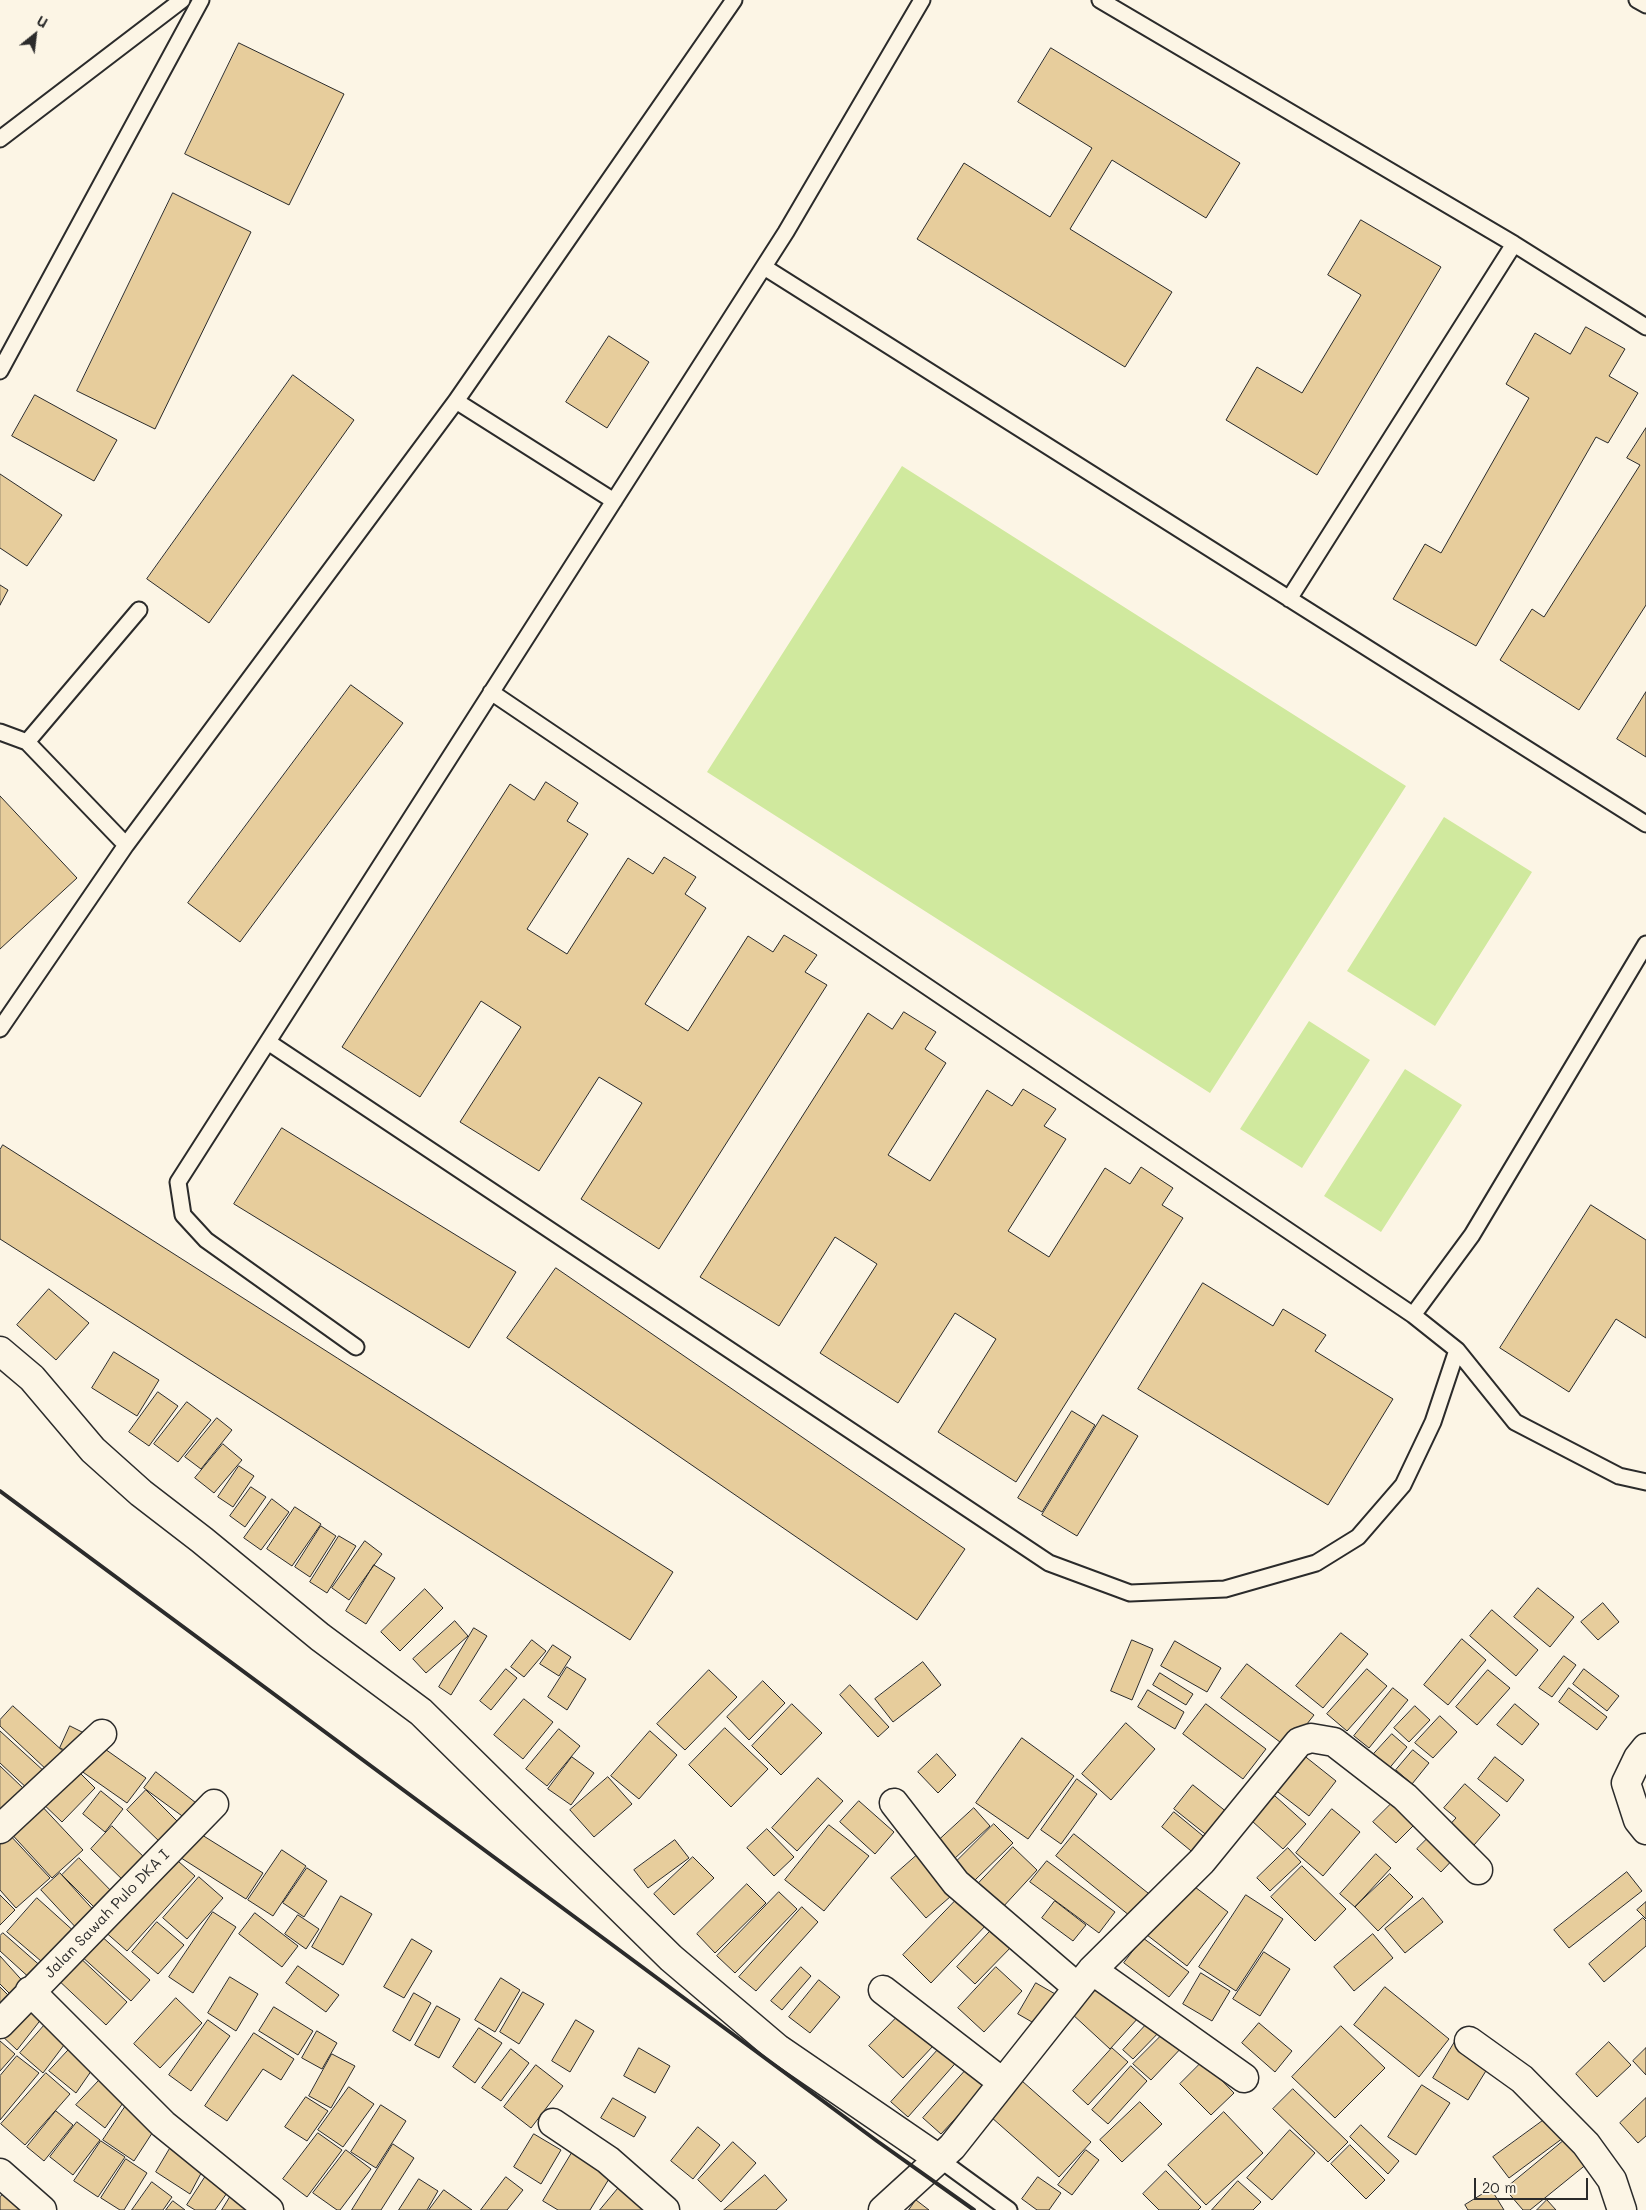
<!DOCTYPE html>
<style>
body{margin:0}
#map{position:relative;width:1646px;height:2210px;overflow:hidden;background:#fcf5e5;font-family:Mali,sans-serif}
canvas{display:block}
.north{position:absolute;left:10px;top:10px;width:50px;height:50px;-webkit-text-stroke:4px #fcf5e5;paint-order:stroke;rotate:29deg;font-size:14px;font-weight:700;line-height:20px;text-align:center;color:#2b2b2b}
.north::after{content:'';display:block;margin:auto;width:18px;height:22px;background:#2b2b2b;clip-path:polygon(50% 0,100% 100%,50% 72%,0 100%)}
.scale{position:absolute;left:1474px;top:2178px;width:114px;height:22px;box-sizing:border-box;border:2px solid #2b2b2b;border-top:0;padding-left:6px;font-size:15px;line-height:18px;white-space:nowrap;color:#2b2b2b;-webkit-text-stroke:4px #fcf5e5;paint-order:stroke}
</style>
<div id="map">
<canvas width="1646" height="2210"></canvas>
<div class="north">U</div>
<div class="scale">20 m</div>
</div>
<script>
const context = document.querySelector('canvas').getContext('2d');
context.lineJoin = 'round';
function fill(path, color) {
  context.fillStyle = color;
  context.fill(path, 'evenodd');
}
function trace(path, color, width, dash) {
  context.strokeStyle = color;
  context.lineWidth = width;
  context.lineCap = dash ? 'butt' : 'round';
  context.setLineDash(dash || []);
  context.stroke(path);
}
function write(font, color, halo, rows, align = 'center') {
  context.font = font + ' Mali,sans-serif';
  context.lineWidth = 4;
  context.setLineDash([]);
  context.textBaseline = 'middle';
  context.strokeStyle = halo;
  context.fillStyle = color;
  for (const [text, x, y, turn = 0] of rows) {
    context.save();
    context.translate(x, y);
    context.rotate((+turn || 0) * Math.PI / 180);
    context.textAlign = isNaN(turn) ? turn : align;
    if (halo) context.strokeText(text, 0, 0);
    context.fillText(text, 0, 0);
    context.restore();
  }
}
fill(new Path2D(`
 M902 466 1406 786 1210 1093 707 772Z
 M1444 817 1532 872 1435 1026 1347 971Z
 M1309 1021 1370 1060 1302 1168 1240 1129Z
 M1405 1069 1462 1105 1381 1232 1324 1196Z`), '#d0e99e');
const building = new Path2D(`
 M239 43 344 94 289 205 185 154Z
 M1051 48 1240 163 1206 218 1112 160 1070 229 1172 292 1125 367 917 239 964 163 1050 217 1092 148 1018 102Z
 M173 193 251 232 155 429 77 391Z
 M1361 220 1441 267 1317 475 1226 420 1257 367 1302 393 1361 295 1328 275Z
 M1586 327 1625 349 1609 376 1638 393 1608 443 1596 437 1476 646 1393 599 1425 544 1441 553 1529 398 1506 384 1535 333 1570 354Z
 M609 336 649 362 607 428 566 402Z
 M293 375 354 420 209 623 147 579Z
 M35 395 117 440 94 481 12 436Z
 M1646 428V605L1579 710 1500 660 1532 609 1544 617 1640 465 1627 458Z
 M0 474 62 515 27 566 0 548Z
 M0 585 8 590 0 605Z
 M351 685 403 723 240 942 188 903Z
 M1646 692V757L1617 739Z
 M546 782 578 803 567 821 588 834 527 929 567 954 628 858 653 874 664 857 696 877 685 894 706 908 645 1004 688 1031 748 936 773 952 784 935 817 955 805 972 827 985 659 1249 581 1199 642 1103 599 1077 539 1171 460 1122 521 1027 481 1001 420 1097 342 1047 510 784 534 800Z
 M0 796 77 878 0 949Z
 M904 1012 936 1032 925 1049 946 1063 888 1155 930 1181 987 1090 1012 1106 1023 1089 1056 1109 1044 1126 1066 1139 1008 1231 1049 1257 1105 1168 1130 1184 1141 1167 1173 1188 1162 1205 1183 1218 1016 1482 938 1432 996 1339 955 1313 898 1403 820 1353 877 1264 835 1237 779 1326 700 1277 868 1013 892 1029Z
 M282 1128 516 1272 469 1348 234 1204Z
 M3 1145 673 1572 630 1640 0 1239V1150Z
 M1591 1205 1646 1240V1338L1616 1319 1569 1392 1500 1348Z
 M556 1268 965 1549 917 1620 507 1338Z
 M1203 1283 1273 1326 1283 1309 1326 1335 1315 1351 1393 1399 1328 1505 1138 1389Z
 M49 1289 89 1323 56 1360 17 1325Z
 M114 1352 159 1380 137 1416 92 1388Z
 M158 1392 178 1406 149 1446 129 1432Z
 M187 1402 211 1420 178 1462 154 1444Z
 M1072 1411 1095 1425 1042 1512 1018 1498Z
 M1103 1415 1138 1436 1077 1536 1042 1515Z
 M217 1418 232 1430 201 1469 185 1457Z
 M223 1444 242 1460 214 1493 195 1478Z
 M239 1466 254 1476 233 1507 218 1497Z
 M251 1487 266 1497 245 1527 230 1516Z
 M272 1499 289 1512 261 1550 244 1538Z
 M295 1507 321 1524 292 1566 267 1549Z
 M321 1526 336 1536 310 1577 295 1567Z
 M339 1536 356 1546 327 1593 310 1582Z
 M365 1541 382 1554 349 1600 332 1588Z
 M374 1565 395 1578 366 1624 346 1611Z
 M1538 1588 1574 1617 1550 1647 1514 1617Z
 M425 1589 443 1608 400 1651 381 1632Z
 M1603 1603 1619 1622 1598 1640 1581 1622Z
 M1492 1610 1538 1650 1516 1676 1470 1636Z
 M455 1621 468 1636 426 1673 413 1659Z
 M474 1628 487 1636 451 1695 439 1687Z
 M1341 1633 1368 1654 1323 1708 1296 1686Z
 M1462 1639 1486 1660 1448 1705 1424 1685Z
 M532 1640 546 1651 524 1677 511 1667Z
 M1132 1640 1153 1649 1132 1700 1111 1691Z
 M1175 1641 1221 1668 1207 1692 1161 1666Z
 M553 1645 571 1657 559 1676 540 1664Z
 M1564 1656 1576 1665 1552 1697 1539 1688Z
 M923 1662 941 1685 893 1722 875 1699Z
 M1247 1664 1314 1715 1288 1748 1221 1698Z
 M567 1667 586 1679 567 1710 548 1697Z
 M506 1669 517 1678 491 1710 480 1701Z
 M1367 1669 1387 1686 1347 1731 1327 1714Z
 M1584 1669 1619 1696 1607 1711 1573 1684Z
 M709 1670 737 1697 685 1750 657 1724Z
 M1488 1670 1510 1688 1477 1725 1456 1707Z
 M1160 1673 1193 1694 1186 1705 1153 1685Z
 M763 1681 785 1703 749 1740 727 1717Z
 M850 1685 889 1727 878 1737 840 1695Z
 M1393 1688 1408 1700 1369 1748 1354 1736Z
 M1569 1688 1607 1717 1597 1730 1559 1702Z
 M1148 1690 1184 1712 1175 1729 1138 1707Z
 M524 1699 553 1722 523 1759 494 1735Z
 M792 1704 822 1733 781 1775 752 1746Z
 M1206 1704 1266 1749 1243 1779 1183 1734Z
 M1515 1704 1539 1724 1522 1745 1497 1725Z
 M13 1706 65 1753 48 1771 0 1726V1720Z
 M1415 1706 1430 1720 1409 1742 1394 1728Z
 M1440 1716 1457 1732 1433 1758 1415 1743Z
 M1126 1723 1155 1749 1111 1800 1082 1774Z
 M70 1726 90 1736 77 1756 60 1748Z
 M725 1728 768 1769 731 1807 689 1765Z
 M559 1729 580 1746 547 1786 526 1769Z
 M0 1731 46 1773 30 1791 0 1763Z
 M650 1731 677 1755 639 1799 611 1776Z
 M1392 1734 1407 1747 1387 1771 1371 1757Z
 M1022 1738 1074 1776 1028 1839 976 1803Z
 M95 1742 146 1778 127 1803 77 1768Z
 M1413 1750 1429 1763 1412 1784 1396 1770Z
 M937 1754 956 1775 938 1793 918 1772Z
 M1302 1754 1336 1781 1309 1816 1274 1789Z
 M572 1757 594 1773 571 1805 548 1789Z
 M1495 1757 1524 1780 1507 1802 1478 1779Z
 M72 1765 95 1788 62 1822 38 1799Z
 M0 1766 23 1788 0 1812Z
 M156 1772 200 1806 189 1821 144 1788Z
 M608 1777 632 1804 594 1837 570 1810Z
 M818 1778 843 1801 797 1851 772 1828Z
 M1077 1779 1097 1794 1061 1844 1041 1830Z
 M1465 1784 1500 1815 1468 1852 1444 1831 1456 1818 1444 1808Z
 M1193 1785 1233 1817 1214 1841 1174 1809Z
 M146 1790 182 1826 163 1845 127 1810Z
 M101 1791 123 1809 105 1832 83 1814Z
 M1275 1796 1306 1824 1283 1849 1252 1821Z
 M37 1801 83 1850 52 1878 7 1829Z
 M859 1801 894 1832 875 1854 840 1822Z
 M1392 1803 1414 1825 1396 1843 1373 1822Z
 M974 1808 990 1826 954 1859 938 1841Z
 M1332 1809 1360 1832 1323 1876 1296 1853Z
 M1174 1812 1208 1840 1196 1855 1162 1827Z
 M994 1824 1013 1843 974 1881 955 1863Z
 M829 1825 869 1856 824 1911 785 1880Z
 M112 1826 149 1862 128 1885 91 1849Z
 M767 1829 794 1857 774 1876 747 1848Z
 M194 1830 263 1873 246 1899 178 1856Z
 M7 1832 50 1878 16 1908 0 1890V1839Z
 M1434 1832 1458 1854 1441 1872 1417 1849Z
 M1074 1834 1153 1897 1135 1920 1056 1856Z
 M675 1840 689 1858 648 1888 634 1870Z
 M1013 1847 1037 1870 1002 1908 977 1885Z
 M1288 1848 1301 1862 1270 1891 1257 1878Z
 M924 1849 959 1889 926 1918 891 1878Z
 M282 1850 306 1866 273 1916 248 1900Z
 M170 1854 195 1876 127 1951 103 1930Z
 M1376 1854 1391 1868 1355 1907 1340 1894Z
 M693 1857 714 1878 674 1915 654 1894Z
 M79 1858 117 1897 100 1913 62 1875Z
 M1047 1861 1115 1912 1099 1933 1030 1882Z
 M1302 1866 1346 1909 1315 1941 1271 1897Z
 M307 1868 327 1881 304 1917 283 1903Z
 M1627 1872 1642 1891 1569 1948 1554 1930Z
 M60 1873 98 1915 80 1932 41 1890Z
 M1390 1874 1413 1897 1378 1931 1355 1907Z
 M199 1877 223 1898 187 1939 163 1918Z
 M1187 1881 1228 1912 1187 1966 1147 1935Z
 M747 1884 766 1903 715 1953 697 1934Z
 M779 1892 797 1909 735 1973 717 1956Z
 M0 1895 15 1910 0 1925Z
 M1246 1895 1283 1919 1236 1991 1199 1967Z
 M341 1896 372 1914 343 1965 312 1947Z
 M959 1897 988 1923 931 1983 903 1955Z
 M37 1898 77 1934 48 1967 7 1932Z
 M1423 1898 1443 1922 1405 1953 1385 1929Z
 M1055 1901 1086 1925 1073 1941 1042 1918Z
 M1646 1902V1919L1637 1910Z
 M802 1907 818 1922 756 1991 739 1977Z
 M213 1912 236 1927 193 1993 169 1977Z
 M255 1913 298 1946 282 1967 239 1934Z
 M298 1915 319 1929 306 1949 285 1934Z
 M1643 1918 1646 1921V1946L1604 1982 1589 1964Z
 M157 1922 184 1945 158 1974 132 1952Z
 M996 1925 1015 1943 975 1984 957 1967Z
 M3 1933 44 1969 33 1981 0 1951V1936Z
 M99 1934 150 1980 131 2001 80 1955Z
 M1373 1934 1393 1958 1354 1991 1334 1967Z
 M1143 1938 1189 1972 1169 1997 1124 1963Z
 M412 1939 432 1951 404 1998 384 1987Z
 M1264 1952 1290 1969 1260 2016 1233 1999Z
 M76 1954 127 2002 106 2025 55 1977Z
 M0 1956 28 1987 15 1999 0 1984Z
 M298 1966 339 1995 326 2012 286 1983Z
 M801 1967 811 1976 782 2010 771 2001Z
 M996 1967 1022 1991 984 2032 958 2008Z
 M1201 1973 1230 1991 1212 2021 1183 2004Z
 M230 1977 258 1994 236 2031 208 2013Z
 M501 1978 520 1990 495 2032 475 2020Z
 M819 1980 840 1997 810 2033 789 2017Z
 M1100 1981 1139 2017 1110 2049 1071 2013Z
 M1036 1983 1057 1995 1039 2026 1018 2014Z
 M0 1987 8 1995 0 2003Z
 M1385 1987 1449 2039 1419 2077 1354 2025Z
 M523 1992 544 2004 519 2044 500 2032Z
 M414 1993 431 2003 410 2041 393 2031Z
 M31 1997 46 2013 17 2050 0 2034Z
 M176 1998 202 2023 160 2068 134 2044Z
 M437 2006 460 2019 439 2058 415 2045Z
 M274 2007 313 2031 298 2055 259 2031Z
 M900 2014 934 2045 903 2078 869 2046Z
 M1154 2016 1165 2026 1133 2059 1123 2050Z
 M49 2020 70 2037 43 2073 20 2053Z
 M208 2020 230 2036 191 2091 169 2075Z
 M576 2020 594 2031 570 2072 552 2061Z
 M1259 2023 1292 2051 1275 2072 1242 2043Z
 M1341 2026 1385 2068 1335 2118 1292 2077Z
 M479 2028 502 2043 475 2083 453 2067Z
 M1167 2030 1185 2044 1151 2080 1133 2064Z
 M317 2031 337 2043 322 2069 302 2058Z
 M254 2033 294 2059 281 2080 263 2069 227 2121 205 2106Z
 M1456 2040 1492 2061 1468 2100 1433 2078Z
 M0 2041 15 2054 0 2071Z
 M1609 2042 1631 2065 1597 2097 1576 2074Z
 M75 2043 96 2064 76 2093 49 2071Z
 M944 2043 960 2058 908 2117 891 2102Z
 M639 2048 670 2066 655 2093 624 2076Z
 M1112 2048 1128 2062 1088 2105 1073 2091Z
 M1646 2048V2075L1633 2061Z
 M511 2049 529 2063 501 2101 482 2088Z
 M332 2054 355 2066 331 2108 309 2096Z
 M17 2056 39 2073 0 2120V2076Z
 M1203 2061 1234 2093 1211 2115 1180 2084Z
 M973 2062 992 2079 941 2134 923 2118Z
 M536 2065 563 2086 531 2128 504 2107Z
 M1131 2066 1147 2081 1108 2124 1092 2110Z
 M108 2071 128 2096 105 2128 76 2105Z
 M46 2073 70 2094 25 2145 1 2124Z
 M1022 2081 1091 2142 1059 2177 991 2117Z
 M1422 2085 1450 2103 1416 2155 1388 2137Z
 M349 2087 374 2104 343 2147 318 2130Z
 M1293 2089 1348 2142 1328 2162 1273 2109Z
 M306 2097 328 2111 307 2141 285 2127Z
 M613 2098 646 2117 634 2137 601 2118Z
 M1646 2098V2136L1638 2143 1620 2123Z
 M1140 2102 1162 2124 1122 2162 1100 2140Z
 M127 2104 158 2124 134 2161 103 2140Z
 M381 2105 406 2121 376 2168 351 2152Z
 M56 2111 73 2125 44 2161 27 2147Z
 M1224 2112 1263 2153 1206 2205 1168 2165Z
 M1548 2117 1563 2138 1509 2178 1493 2157Z
 M77 2122 100 2140 73 2175 50 2157Z
 M1361 2125 1399 2161 1388 2174 1350 2137Z
 M698 2127 720 2145 693 2179 671 2161Z
 M1290 2130 1315 2153 1272 2200 1247 2178Z
 M318 2133 342 2150 307 2197 283 2179Z
 M534 2134 561 2150 541 2184 514 2167Z
 M1567 2138 1588 2163 1530 2210H1523L1505 2189Z
 M175 2140 207 2162 190 2194 156 2172Z
 M101 2141 125 2157 98 2197 74 2181Z
 M733 2142 756 2163 721 2202 698 2180Z
 M393 2144 414 2158 381 2210H352Z
 M1350 2145 1385 2180 1366 2199 1331 2164Z
 M576 2146 615 2169 590 2210H558L543 2201Z
 M346 2150 371 2169 340 2210H337L313 2193Z
 M1086 2150 1099 2160 1072 2195 1058 2185Z
 M126 2159 147 2173 124 2210H120L101 2198Z
 M211 2168 234 2183 215 2210H195L187 2205Z
 M1166 2171 1201 2207 1198 2210H1159L1143 2194Z
 M765 2175 787 2200 776 2210H724Z
 M506 2177 523 2190 507 2210H481Z
 M1038 2177 1061 2193 1049 2210H1037L1022 2199Z
 M419 2179 438 2191 427 2210H399Z
 M1238 2181 1261 2202 1253 2210H1212Z
 M152 2182 172 2197 163 2210H132Z
 M621 2185 644 2210H600Z
 M13 2186 26 2210H0V2197Z
 M235 2189 258 2210H222Z
 M1491 2189 1504 2210H1468L1465 2205Z
 M444 2190 472 2210H429Z
 M916 2200 929 2210H909Z
 M1547 2200 1556 2210H1537Z
 M173 2201 185 2210H166Z`);
fill(building, '#e7cd9c');
trace(building, '#2b2b2b', 1);
const service = new Path2D(`
 M1100 0 1514 244 1646 327
 M1637 0 1646 5
 M0 139 182 0
 M764 267 1646 824
 M0 371 201 0
 M456 401 614 501
 M1289 599 1514 244
 M491 692 1413 1315 1457 1350 1515 1422 1619 1476 1646 1482
 M0 732 27 742
 M126 845 27 742 139 610
 M0 1029 126 845 456 401 734 0
 M268 1042 1049 1563 1130 1593 1225 1589 1316 1563 1358 1537 1403 1485 1433 1422 1457 1350
 M1413 1315 1472 1235 1646 944
 M356 1347 206 1240 183 1215 178 1182 786 232 922 0
 M939 2159 1009 2210`);
const minor = new Path2D(`
 M0 1351 32 1378 93 1450 141 1493 202 1540 320 1637 421 1712 671 1958 777 2048 939 2159
 M1646 1748 1638 1758 1626 1783 1638 1820 1646 1830
 M894 1803 956 1883 1077 1987
 M0 1829 102 1734
 M1092 1970 1244 2078
 M883 1990 1002 2082
 M30 1991 163 2124 269 2210
 M0 2024 214 1804
 M1469 2041 1522 2079 1586 2144 1612 2180 1622 2210
 M553 2123 608 2160 665 2210
 M0 2173 42 2210
 M883 2210 952 2147 1092 1970 1202 1861 1299 1742 1311 1738 1334 1742 1405 1797 1478 1870`);
trace(service, '#2b2b2b', 19);
trace(minor, '#2b2b2b', 31);
trace(service, '#fcf5e5', 15);
trace(minor, '#fcf5e5', 28);
trace(new Path2D(`
 M0 1491 877 2141 974 2210`), '#2b2b2b', 4);
write('15px', '#2b2b2b', '#fcf5e5', [
 ["Jalan Sawah Pulo DKA I",107,1914,-46]
]);
</script>
